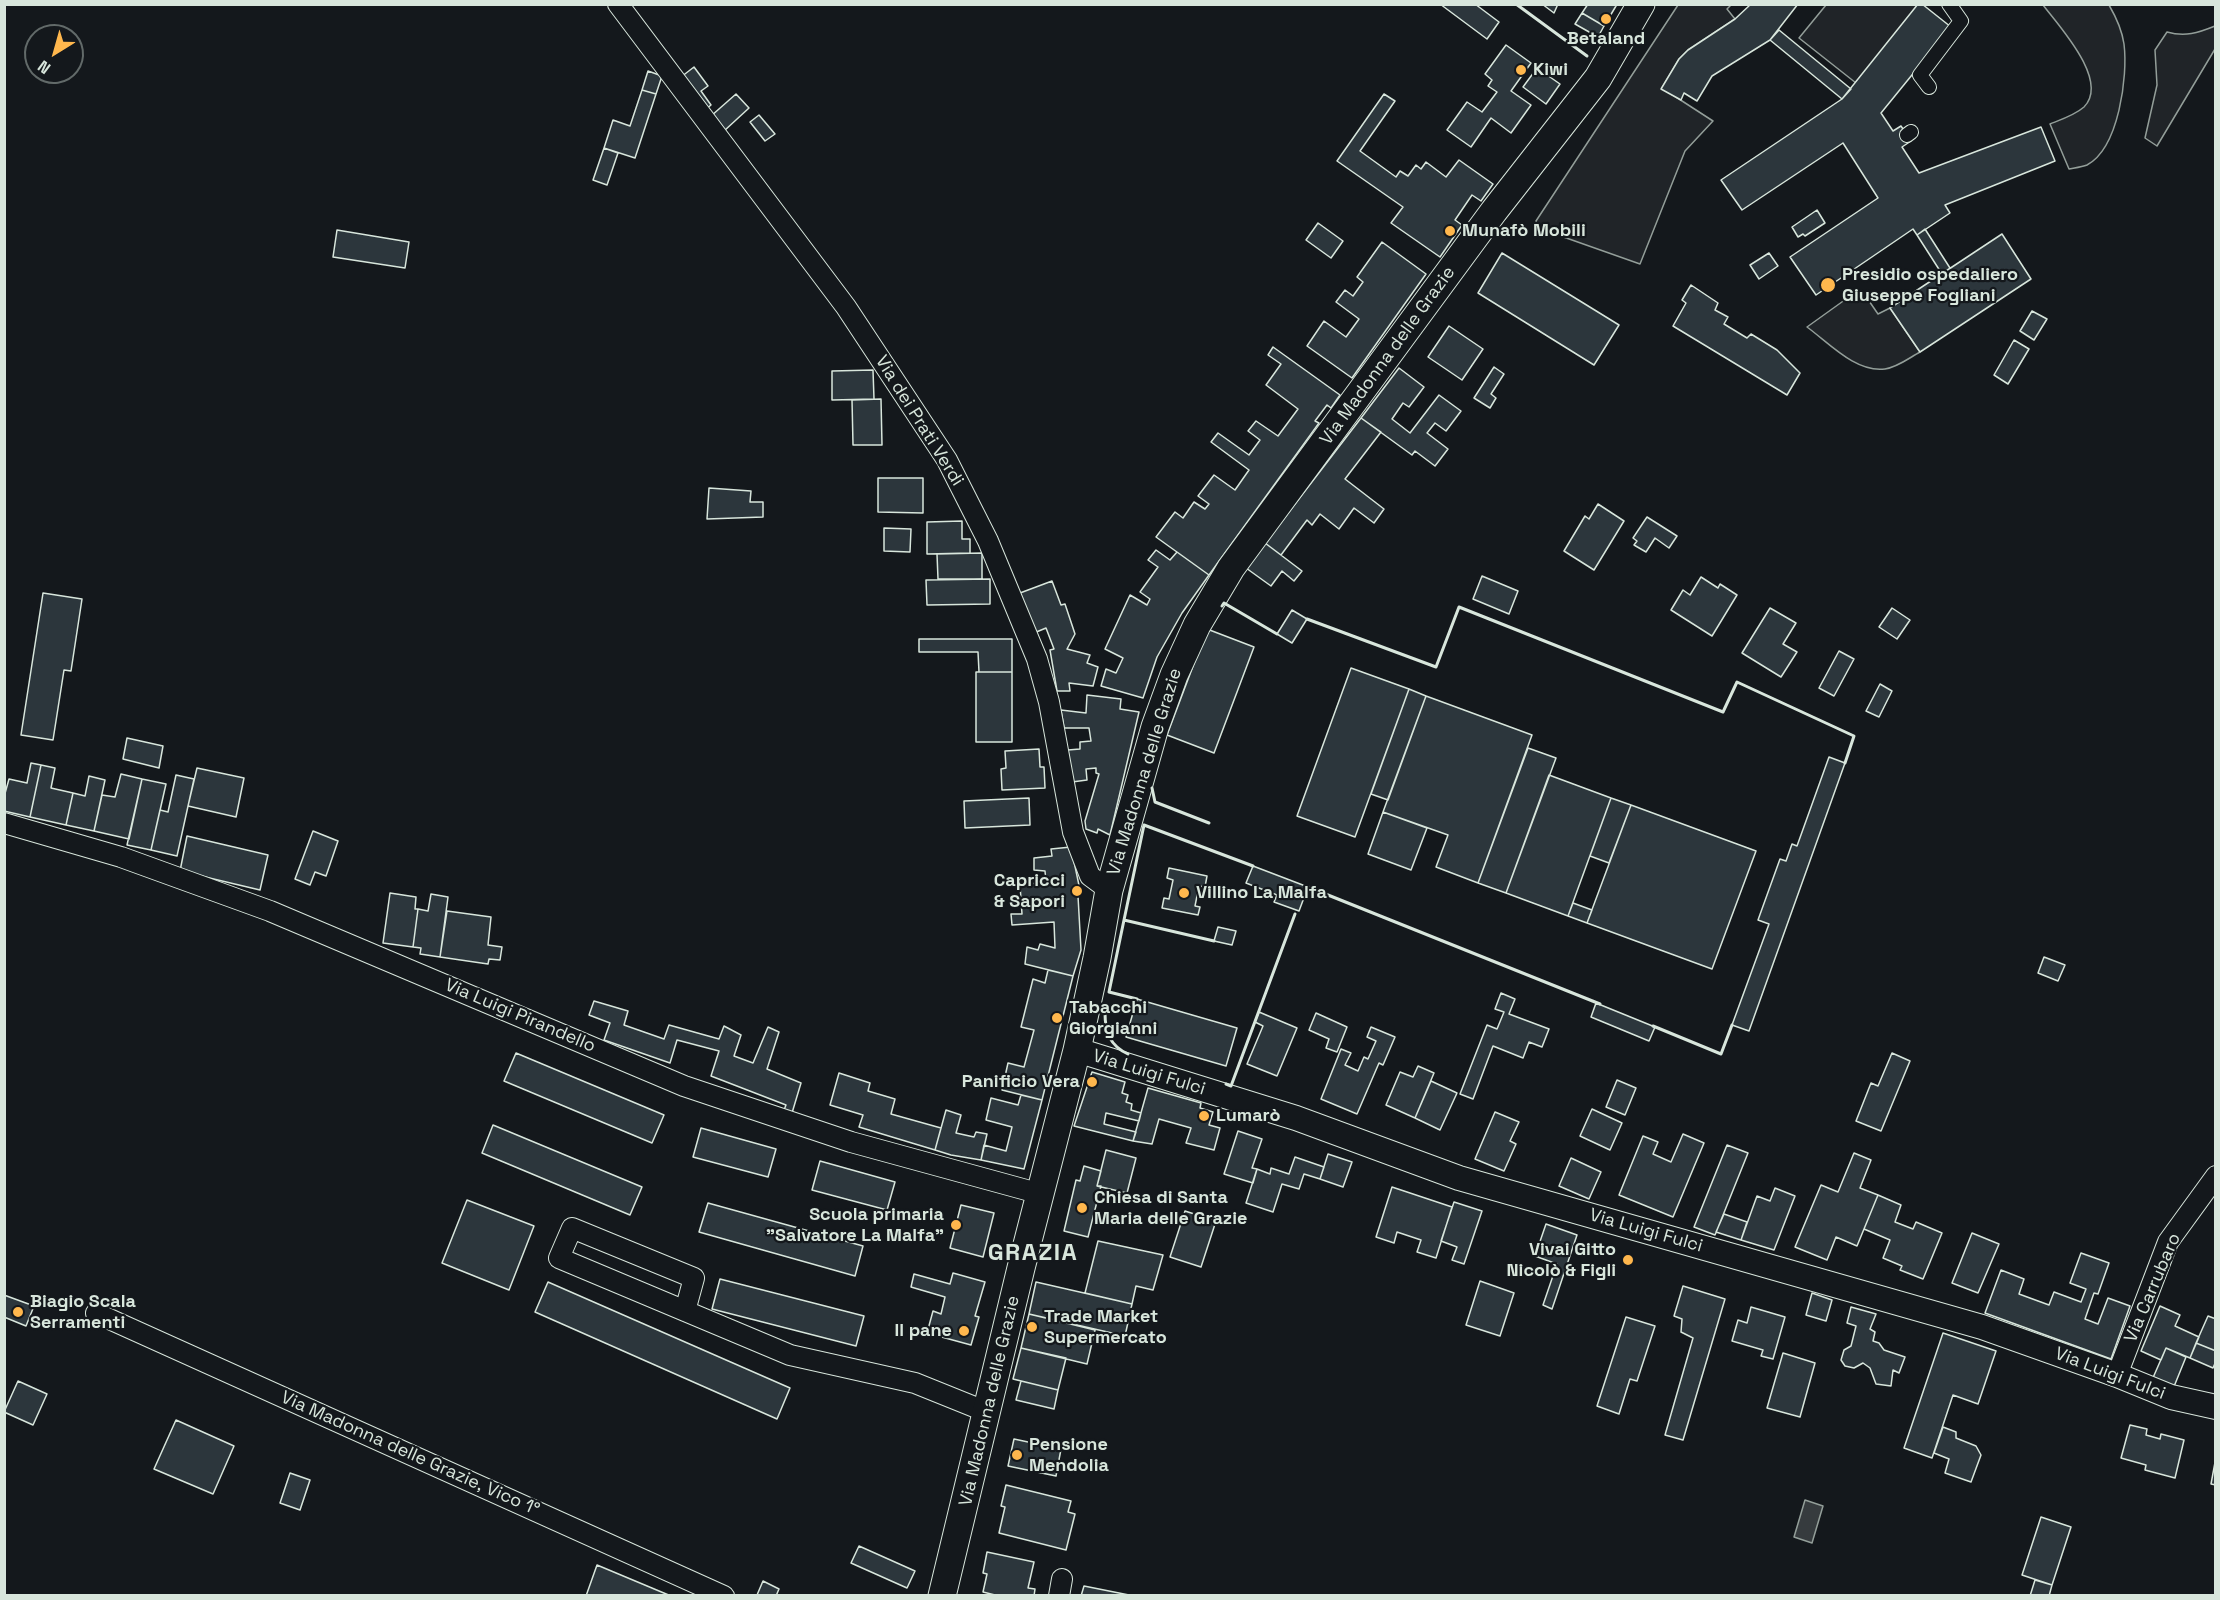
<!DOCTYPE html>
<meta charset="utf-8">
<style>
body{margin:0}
#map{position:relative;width:2220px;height:1600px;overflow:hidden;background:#14181c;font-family:"Space Grotesk",sans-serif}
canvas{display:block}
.frame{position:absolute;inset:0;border:6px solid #d8e6dc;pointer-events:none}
.north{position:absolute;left:24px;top:24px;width:60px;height:60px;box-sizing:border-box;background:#14181c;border:2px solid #626a69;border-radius:50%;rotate:217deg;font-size:16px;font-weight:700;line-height:24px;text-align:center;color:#d8e6dc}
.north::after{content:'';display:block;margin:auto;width:21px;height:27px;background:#ffb74d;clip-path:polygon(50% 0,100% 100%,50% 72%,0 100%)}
</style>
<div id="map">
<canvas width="2220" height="1600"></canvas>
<div class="frame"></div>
<div class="north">N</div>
</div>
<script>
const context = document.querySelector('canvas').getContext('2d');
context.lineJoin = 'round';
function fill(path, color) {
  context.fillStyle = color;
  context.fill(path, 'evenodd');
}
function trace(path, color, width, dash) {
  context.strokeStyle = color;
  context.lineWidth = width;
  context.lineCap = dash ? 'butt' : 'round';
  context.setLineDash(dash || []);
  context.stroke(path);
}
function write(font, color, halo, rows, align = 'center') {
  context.font = font + ' "Space Grotesk",sans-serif';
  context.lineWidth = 4.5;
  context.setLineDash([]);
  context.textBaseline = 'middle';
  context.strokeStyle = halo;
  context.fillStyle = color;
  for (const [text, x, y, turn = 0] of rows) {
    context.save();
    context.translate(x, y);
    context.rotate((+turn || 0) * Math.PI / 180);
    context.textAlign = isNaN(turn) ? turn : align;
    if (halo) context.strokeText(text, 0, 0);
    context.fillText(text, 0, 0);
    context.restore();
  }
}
const green = new Path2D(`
 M1678 5H1731L1727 9 1735 19 1688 50 1679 59 1662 88 1713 121 1685 151 1640 264 1538 228 1536 221Z
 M1826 5H1918L1856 83 1799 38Z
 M2043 5H2109C2116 17 2122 30 2124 44 2128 76 2119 148 2087 165 2082 167 2074 168 2069 169L2050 124C2060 120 2075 115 2084 107 2110 81 2059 26 2043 5Z
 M2215 26V49L2157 146 2145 138 2157 85 2155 50 2167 32C2185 37 2198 33 2215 26Z
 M1859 293 1867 298 1878 314 1890 308 1920 352C1909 358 1898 367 1885 369 1856 373 1829 343 1807 327L1853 294Z`);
fill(green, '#202428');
trace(green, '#939e99', 1.5);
const water = new Path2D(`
 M1805 1500 1823 1506 1812 1543 1794 1537Z`);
fill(water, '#363b3e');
trace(water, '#939e99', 1.5);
const building = new Path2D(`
 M1440 4H1475L1499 22 1487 39Z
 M1542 4H1558L1554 13Z
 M1588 4H1614L1616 6 1604 26 1582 13Z
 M1798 4 1770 40 1712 76 1697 101 1684 93 1681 100 1661 89 1679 59 1688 50 1735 19 1751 4Z
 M1918 4H1922L1951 27 1881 113 1893 131 1901 126 1911 141 1902 147 1919 173 2041 127 2055 161 1945 205 1950 213 1917 235 1913 229 1816 295 1790 257 1878 198 1843 143 1742 210 1721 180 1842 99Z
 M1582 13 1604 26 1598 37 1575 24Z
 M1779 30 1851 89 1842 99 1770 40Z
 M1506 45 1531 63 1511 91 1531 105 1511 133 1491 118 1471 147 1447 130 1467 102 1482 112 1497 92 1488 86 1492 80 1485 74Z
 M694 67 708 86 701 91 711 105 705 110 681 77Z
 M1537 68 1560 84 1546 104 1523 87Z
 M648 71 662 76 656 94 642 90Z
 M642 90 656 94 635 158 604 148 613 120 630 126Z
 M736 94 749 108 724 131 711 116Z
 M1384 94 1395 101 1360 151 1396 177 1400 171 1408 176 1416 165 1421 169 1426 162 1446 177 1459 160 1493 184 1481 201 1472 195 1455 220 1462 225 1440 257 1391 223 1403 207 1337 161Z
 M759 115 775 134 765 141 750 122Z
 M604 148 618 153 607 185 593 180Z
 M1817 210 1825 223 1805 236 1803 234 1798 237 1792 227Z
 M1318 223 1343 241 1331 258 1306 240Z
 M1925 229 1950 268 1942 274 1917 235Z
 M337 230 409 242 405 268 333 257Z
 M2002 234 2031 279 1920 352 1890 308Z
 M1382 242 1426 274 1352 378 1307 346 1324 321 1346 337 1359 319 1336 302 1345 290 1353 296 1363 282 1357 277Z
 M1502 253 1619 325 1594 365 1478 293Z
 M1769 253 1778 266 1759 279 1750 265Z
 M1691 285 1718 303 1715 310 1728 317 1724 324 1747 338 1751 334 1777 350 1800 373 1787 395 1673 326 1686 303 1682 300Z
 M2032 311 2047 319 2034 340 2020 331Z
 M1449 326 1483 349 1462 380 1428 357Z
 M2014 340 2029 349 2008 384 1994 375Z
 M1273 347 1340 395 1331 408 1327 405 1315 421 1319 423 1209 575 1156 537 1175 512 1183 518 1194 502 1205 509 1209 504 1198 496 1214 475 1235 490 1249 470 1211 442 1218 433 1249 455 1260 440 1248 431 1256 421 1278 436 1298 409 1266 385 1281 364 1268 355Z
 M1494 367 1504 374 1491 394 1496 398 1490 408 1474 398Z
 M1399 368 1424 387 1409 407 1403 403 1392 419 1410 433 1439 395 1461 411 1446 431 1435 423 1427 433 1448 449 1435 466 1415 451 1412 455 1361 418Z
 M873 370 874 399 832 400V371Z
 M881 399 882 445H853L852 400Z
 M1361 418 1381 432 1345 479 1384 509 1374 523 1354 508 1339 529 1320 514 1312 525 1307 520 1281 555 1265 543Z
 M878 478H923V513L878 512Z
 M709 488 751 491 750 502H763V517L707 519Z
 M1598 504 1624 521 1594 570 1564 551 1585 516 1589 519Z
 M1647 517 1677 536 1669 548 1655 538 1646 552 1634 545 1637 541 1633 538Z
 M962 521V539H970V553L927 554V522Z
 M884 528 911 529 910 552 884 551Z
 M1265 543 1302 571 1294 581 1282 571 1271 586 1246 568Z
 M1156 550 1170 560 1177 552 1209 575 1182 613 1157 657 1143 698 1101 686 1106 669 1116 673 1123 658 1105 649 1130 595 1147 605 1150 599 1140 592 1158 567 1148 560Z
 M982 553V579H938L937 554Z
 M1482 576 1518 591 1509 614 1473 599Z
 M1701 577 1718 588 1720 584 1737 595 1712 636 1671 610 1683 590 1690 595Z
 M990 579V604L927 605 926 580Z
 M1052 581 1061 605 1065 604 1075 634 1067 649 1090 655 1087 663 1098 667 1093 686 1069 683 1070 691H1057L1050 650 1054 649 1046 628 1034 633 1020 593Z
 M43 593 82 599 71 671 64 670 53 740 21 735Z
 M1770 608 1796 623 1783 644 1797 652 1781 677 1742 653Z
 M1892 608 1910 620 1897 639 1879 627Z
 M1292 610 1307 619 1292 643 1277 634Z
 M1207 629 1254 647 1214 753 1167 735Z
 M919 639H1012V672H979L978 652H919Z
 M1839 651 1854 659 1834 696 1819 688Z
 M1351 668 1409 689 1355 837 1297 816Z
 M976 672H1012V742H976Z
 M1880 684 1892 691 1879 717 1866 711Z
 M1409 689 1426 696 1388 800 1371 794Z
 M1087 695 1121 699 1120 709 1139 712 1110 835 1098 829 1097 833 1086 829 1085 821 1099 774 1096 773V768L1086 769 1087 780 1072 782 1068 750 1080 749V742L1091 741 1089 728H1064L1061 710 1086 713Z
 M1426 696 1532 735 1478 883 1436 867 1448 835 1383 812Z
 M127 738 163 746 159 768 123 759Z
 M1528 748 1556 758 1506 893 1478 883Z
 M1039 749 1040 767H1044L1045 788 1002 790 1001 769 1006 768 1005 751Z
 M1829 757 1845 763 1749 1031 1732 1025 1769 924 1758 920 1780 859 1786 861 1792 844 1797 846Z
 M31 763 41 765 30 817 4 811V797L9 779 27 783Z
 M41 765 55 768 51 788 73 793 66 825 30 817Z
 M197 768 244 778 236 817 188 806Z
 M121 774 142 779 129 839 94 831 102 795 115 797Z
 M176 775 194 779 177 856 151 850 160 810 168 812Z
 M1549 775 1611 798 1568 916 1506 893Z
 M89 776 105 780 94 831 66 825 73 793 85 796Z
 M142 779 166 784 151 850 127 845Z
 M1029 798 1030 825 965 828 964 801Z
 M1611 798 1631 805 1609 863 1590 856Z
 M1631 805 1756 851 1712 969 1587 923Z
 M1383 812 1427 828 1411 870 1368 854Z
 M313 831 338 841 326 876 315 872 310 885 295 879Z
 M187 836 268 855 260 890 180 871Z
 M1071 847 1081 895 1078 896 1081 950 1073 976 1025 964 1027 947 1038 950 1040 944 1055 948 1054 922 1012 925 1011 914H1022L1020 885 1046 882 1045 871 1034 870V858L1052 856 1051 849Z
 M1253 866 1308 887 1299 911 1274 902 1277 895 1246 883Z
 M1169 868 1207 876 1205 887 1199 886 1195 906 1200 907 1198 915 1162 908 1164 898 1169 899 1173 880 1167 878Z
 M390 893 416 897 415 909H418L413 947 383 943Z
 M431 894 448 897 440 957 420 954 421 948 413 947 418 909 428 911Z
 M1573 903 1592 910 1587 923 1568 916Z
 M447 911 491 917 488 945 502 947 500 960 489 959 488 964 440 957Z
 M1218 927 1236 931 1232 945 1214 941Z
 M2044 957 2065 965 2058 981 2038 973Z
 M1048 970 1073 976 1042 1100 1002 1090 1008 1063 1024 1067 1034 1030 1021 1027 1033 979 1045 983Z
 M1501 993 1515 999 1509 1014 1549 1029 1542 1047 1529 1042 1523 1058 1493 1046 1473 1099 1460 1094 1487 1025 1497 1029 1504 1012 1495 1009Z
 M1137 999 1237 1028 1226 1066 1126 1037Z
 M594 1001 628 1011 624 1025 664 1039 669 1025 719 1039 724 1026 741 1035 734 1056 753 1063 768 1027 779 1032 767 1069 801 1083 792 1113 784 1110 786 1105 711 1076 719 1051 677 1040 670 1063 604 1040 610 1023 589 1015Z
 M1596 1003 1655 1027 1649 1041 1591 1017Z
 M1259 1012 1297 1028 1277 1076 1247 1064 1263 1026 1255 1022Z
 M1316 1013 1347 1027 1337 1052 1326 1048 1329 1039 1309 1030Z
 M1371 1027 1395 1037 1383 1065 1379 1063 1357 1114 1321 1099 1341 1049 1351 1053 1345 1065 1358 1071 1364 1057 1368 1059 1376 1041 1367 1037Z
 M516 1053 664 1115 652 1143 504 1081Z
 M1892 1053 1910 1061 1881 1131 1856 1121 1871 1083 1878 1086Z
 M1418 1066 1434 1073 1415 1118 1386 1105 1400 1072 1413 1077Z
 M1092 1072 1125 1082 1122 1093 1128 1095 1126 1102 1132 1104 1131 1110 1141 1113 1139 1121 1106 1113 1104 1124 1136 1132 1133 1141 1074 1126Z
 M839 1073 870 1083 868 1091 895 1099 891 1114 941 1128 935 1150 859 1127 863 1115 830 1105Z
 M1617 1080 1636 1088 1625 1115 1606 1107Z
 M1431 1081 1457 1093 1440 1130 1415 1118Z
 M1148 1088 1201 1103 1200 1108 1213 1112 1209 1125 1220 1128 1214 1150 1186 1143 1191 1128 1159 1119 1152 1144 1133 1141Z
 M1021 1095 1042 1100 1024 1169 981 1160 984 1145 1006 1151 1012 1127 986 1120 991 1098 1018 1105Z
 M1592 1109 1622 1123 1610 1150 1580 1136Z
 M946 1110 961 1115 956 1133 974 1137 976 1132 987 1134 981 1160 951 1155 935 1150Z
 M1495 1112 1519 1122 1510 1141 1516 1144 1504 1171 1475 1159Z
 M493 1125 642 1187 630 1215 482 1153Z
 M701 1128 776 1149 768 1177 693 1157Z
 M1238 1131 1262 1139 1252 1168 1257 1169 1253 1183 1224 1174Z
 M1683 1134 1704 1143 1673 1217 1619 1195 1643 1136 1658 1142 1653 1154 1671 1162Z
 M1727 1145 1748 1153 1715 1235 1694 1227Z
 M1106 1150 1136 1158 1127 1193 1097 1186Z
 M1854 1153 1871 1160 1860 1188 1878 1195 1857 1246 1836 1237 1827 1260 1795 1247 1821 1185 1838 1192Z
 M1328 1154 1352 1162 1343 1187 1320 1179Z
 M1295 1157 1324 1167 1320 1179 1304 1174 1299 1189 1282 1184 1273 1212 1246 1203 1257 1169 1270 1174 1271 1168 1289 1174Z
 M1571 1158 1601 1172 1589 1199 1559 1186Z
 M820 1161 895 1182 887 1210 812 1190Z
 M1084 1166 1101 1171 1097 1186H1101L1088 1237 1064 1231 1076 1180 1080 1181Z
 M1392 1187 1452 1207 1436 1258 1417 1252 1421 1240 1397 1232 1394 1243 1376 1237Z
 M1775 1188 1795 1196 1774 1250 1741 1240 1757 1196 1770 1201Z
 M1878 1195 1901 1205 1895 1222 1913 1229 1916 1222 1942 1233 1923 1279 1900 1270 1902 1266 1883 1258 1890 1240 1864 1229Z
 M467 1200 534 1226 509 1290 442 1263Z
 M1454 1202 1482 1211 1464 1264 1452 1260 1457 1247 1441 1241Z
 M708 1203 863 1246 855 1276 699 1232Z
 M961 1205 994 1213 983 1257 950 1248Z
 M1185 1211 1216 1221 1201 1267 1170 1257Z
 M1724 1214 1747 1222 1741 1240 1716 1232Z
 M1546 1224 1577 1235 1552 1309 1543 1305 1557 1264 1535 1256Z
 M1972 1233 1999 1244 1978 1293 1952 1283Z
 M1098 1241 1163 1255 1153 1290 1136 1286 1132 1304 1085 1293Z
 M2081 1253 2109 1263 2098 1294 2094 1293 2085 1319 2098 1324 2108 1298 2130 1306 2111 1359 1985 1313 2001 1270 2024 1279 2019 1294 2049 1305 2054 1292 2081 1302 2086 1289 2070 1283Z
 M953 1273 985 1282 975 1316 979 1317 971 1345 927 1333 933 1311 941 1314 945 1297 911 1287 914 1274 950 1284Z
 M720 1279 864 1316 856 1346 712 1309Z
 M1480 1281 1514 1293 1500 1336 1466 1325Z
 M548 1282 790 1388 777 1419 535 1312Z
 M1036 1282 1132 1304 1125 1336 1029 1314Z
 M1683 1286 1725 1299 1683 1440 1665 1435 1693 1338 1681 1332 1682 1319 1674 1316Z
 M1812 1293 1832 1300 1826 1321 1806 1315Z
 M4 1295 34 1306 26 1326 4 1317Z
 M2160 1306 2180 1315 2175 1326 2199 1337 2190 1358 2166 1348 2161 1360 2141 1351Z
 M1751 1307 1785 1317 1773 1359 1761 1356 1763 1350 1732 1341 1738 1320 1747 1323Z
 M1851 1307 1876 1314 1870 1329 1875 1332 1873 1341 1879 1343 1884 1350 1905 1357 1899 1373 1893 1370 1891 1386 1876 1384 1870 1368 1863 1363 1854 1368 1845 1366 1841 1360 1844 1350 1851 1346 1856 1326 1847 1323Z
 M1029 1314 1095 1330 1087 1364 1021 1348Z
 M2208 1316 2216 1319V1351L2196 1343Z
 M1626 1317 1655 1326 1637 1381 1630 1379 1619 1414 1597 1406Z
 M1943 1333 1996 1351 1978 1404 1953 1395 1932 1458 1904 1448Z
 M2196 1343 2216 1351V1361L2213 1368 2190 1358Z
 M1021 1348 1066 1358 1058 1390 1013 1379Z
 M2166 1348 2186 1357 2173 1389 2152 1380Z
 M1783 1353 1815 1363 1800 1417 1767 1408Z
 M18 1381 47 1394 33 1425 4 1412Z
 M1021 1381 1058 1390 1054 1409 1016 1400Z
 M176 1420 234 1446 213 1494 154 1469Z
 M2130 1425 2147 1429 2146 1435 2160 1439 2161 1434 2184 1440 2175 1478 2145 1470 2146 1465 2121 1458Z
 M1943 1427 1956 1432V1438L1976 1446 1981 1455 1971 1482 1945 1473 1949 1459 1934 1453Z
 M1014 1439 1061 1449 1056 1476 1008 1466Z
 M2216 1457V1485L2211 1484Z
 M290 1473 310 1480 300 1510 280 1503Z
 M1006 1485 1071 1501 1068 1512 1075 1514 1066 1550 999 1533 1005 1507 1001 1506Z
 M2041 1517 2071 1527 2052 1585 2022 1575Z
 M859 1546 915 1571 907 1588 851 1563Z
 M987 1552 1034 1562 1028 1588 1035 1589 1034 1596H999L983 1592 987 1574 983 1573Z
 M597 1565 671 1596H586Z
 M2035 1580 2052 1585 2049 1596H2030Z
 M763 1581 779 1589 776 1596 757 1595Z
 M1084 1586 1129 1595 1081 1596Z`);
fill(building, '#2c363c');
trace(building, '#d8e6dc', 1.5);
const pedestrian = new Path2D(`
 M1929 87 1920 75 1961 21 1949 4
 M1907 135 1911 132`);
const minor = new Path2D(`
 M618 4 846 307 947 460 988 541 1037 659 1049 702 1073 832 1090 876 1109 890
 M4 823 121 857 270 911 684 1086 851 1142 1041 1194
 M685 1311 694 1278 572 1228 559 1258 790 1355 915 1383 987 1412
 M96 1313 724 1596
 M2117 1375 2168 1242 2216 1176
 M1059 1596 1062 1579`);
const tertiary = new Path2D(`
 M1077 1050 1296 1118 1459 1178 1982 1327 2117 1375 2171 1397 2216 1407`);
const secondary = new Path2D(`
 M942 1596 1021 1268 1077 1050 1097 958 1109 890 1155 727 1174 675 1197 625 1231 568 1494 211 1598 78 1641 4`);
trace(pedestrian, '#d8e6dc', 16);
trace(minor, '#d8e6dc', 22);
trace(tertiary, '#d8e6dc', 26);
trace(secondary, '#d8e6dc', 29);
trace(pedestrian, '#14181c', 14);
trace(minor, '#14181c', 20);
trace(tertiary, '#14181c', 24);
trace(secondary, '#14181c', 27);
trace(new Path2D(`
 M1516 4 1587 56
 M1222 606 1224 603 1277 634
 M1307 619 1436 667 1459 607 1723 712 1737 682 1854 736 1845 763
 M1152 788 1155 802 1209 823
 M1308 887 1600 1004
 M1124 920 1109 992 1137 999
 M1214 941 1124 920 1144 825 1253 866
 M1105 1013C1105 1032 1110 1046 1128 1054
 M1653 1026 1721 1054 1732 1025
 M1226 1084 1231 1086 1295 914`), '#d8e6dc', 3);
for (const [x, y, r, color] of [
 [1606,19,6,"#ffb74d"],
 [1521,70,6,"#ffb74d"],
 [1450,231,6,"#ffb74d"],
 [1828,285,8,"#ffb74d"],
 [1077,891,6,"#ffb74d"],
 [1184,893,6,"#ffb74d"],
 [1057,1018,6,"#ffb74d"],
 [1092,1082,6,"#ffb74d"],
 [1204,1116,6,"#ffb74d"],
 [1082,1208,6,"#ffb74d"],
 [956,1225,6,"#ffb74d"],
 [1628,1260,6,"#ffb74d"],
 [18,1312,6,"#ffb74d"],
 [1032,1327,6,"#ffb74d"],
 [964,1331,6,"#ffb74d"],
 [1017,1455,6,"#ffb74d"]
]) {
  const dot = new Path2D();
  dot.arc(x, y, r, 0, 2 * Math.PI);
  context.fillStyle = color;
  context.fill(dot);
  trace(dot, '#14181c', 2);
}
write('bold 18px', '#d8e6dc', '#14181c', [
 ["Betaland",1606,39,"center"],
 ["Kiwi",1533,70],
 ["Munafò Mobili",1462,231],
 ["Presidio ospedaliero",1842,275],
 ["Giuseppe Fogliani",1842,296],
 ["Capricci",1065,881,"right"],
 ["& Sapori",1065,902,"right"],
 ["Villino La Malfa",1196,893],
 ["Tabacchi",1069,1008],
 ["Giorgianni",1069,1029],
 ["Panificio Vera",1080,1082,"right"],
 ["Lumarò",1216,1116],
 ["Chiesa di Santa",1094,1198],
 ["Maria delle Grazie",1094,1219],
 ["Scuola primaria",944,1215,"right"],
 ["\"Salvatore La Malfa\"",944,1236,"right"],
 ["Vivai Gitto",1616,1250,"right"],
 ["Nicolò & Figli",1616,1271,"right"],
 ["Biagio Scala",30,1302],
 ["Serramenti",30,1323],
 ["Trade Market",1044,1317],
 ["Supermercato",1044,1338],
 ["Il pane",952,1331,"right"],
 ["Pensione",1029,1445],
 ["Mendolia",1029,1466]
], 'left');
write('18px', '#d8e6dc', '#14181c', [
 ["Via Madonna delle Grazie",1388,356,-54],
 ["Via dei Prati Verdi",919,421,58],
 ["Via Madonna delle Grazie",1145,772,-73],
 ["Via Luigi Pirandello",520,1016,23],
 ["Via Luigi Fulci",1149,1073,17],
 ["Via Luigi Fulci",1646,1231,16],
 ["Via Carrubaro",2153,1288,-67],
 ["Via Luigi Fulci",2110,1374,21],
 ["Via Madonna delle Grazie",990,1401,-77],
 ["Via Madonna delle Grazie, Vico 1°",410,1454,24]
]);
context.letterSpacing = '1.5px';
write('bold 24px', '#d8e6dc', '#14181c', [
 ["GRAZIA",1033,1253]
]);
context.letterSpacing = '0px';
</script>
